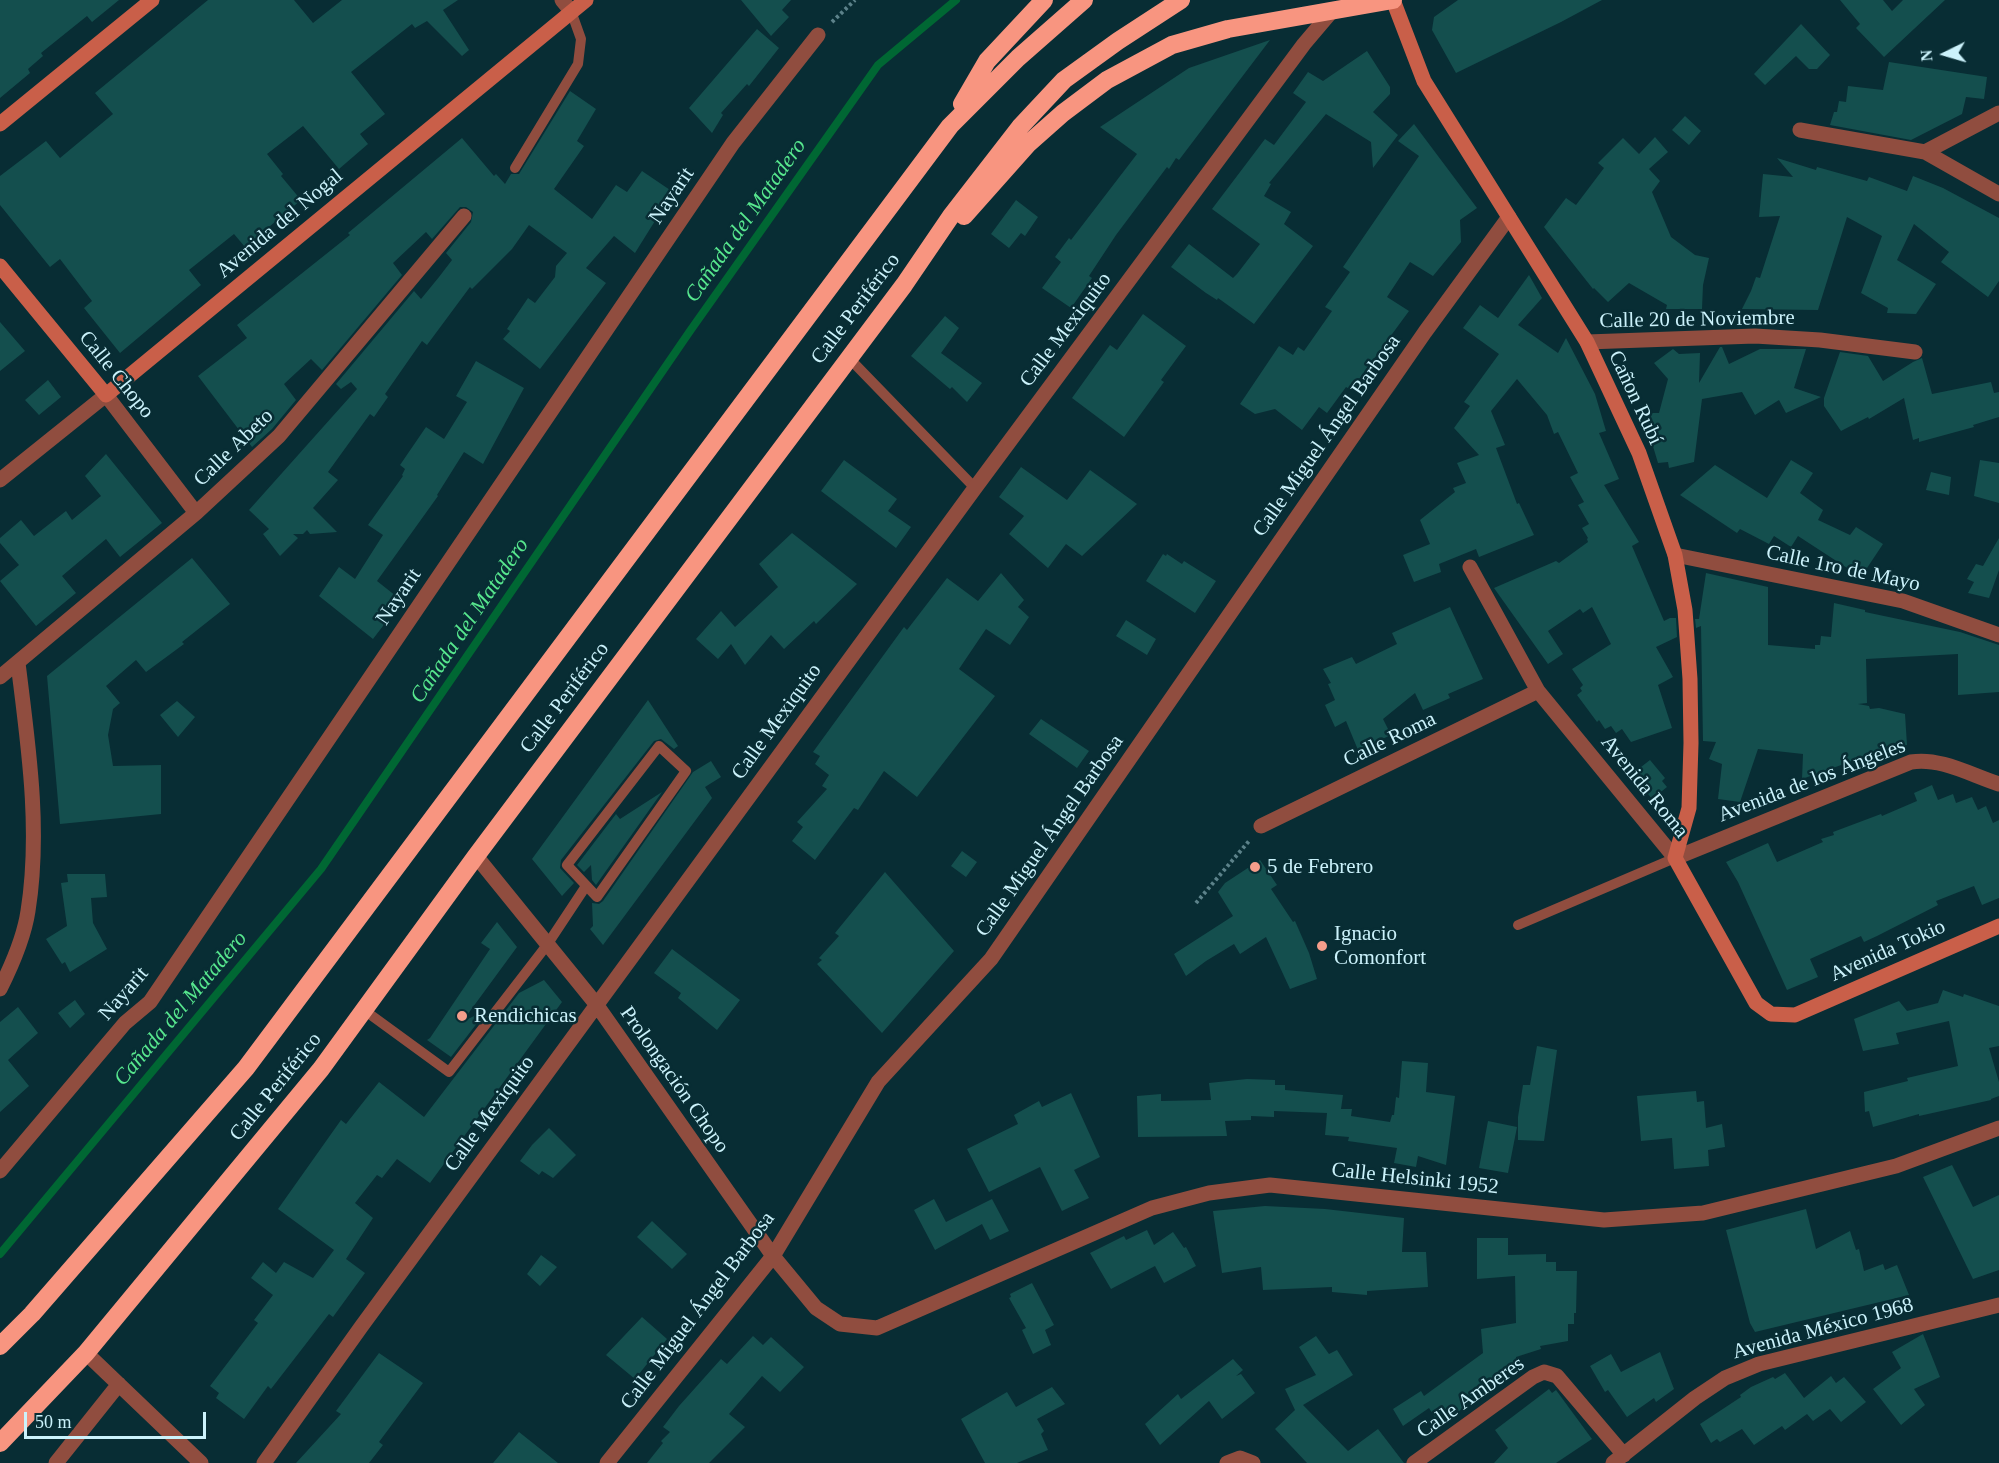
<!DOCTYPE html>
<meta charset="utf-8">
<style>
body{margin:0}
#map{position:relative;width:1999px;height:1463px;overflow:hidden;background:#082d34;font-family:"Times New Roman",serif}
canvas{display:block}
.north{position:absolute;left:1915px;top:24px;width:60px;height:60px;-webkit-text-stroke:4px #082d34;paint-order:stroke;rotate:265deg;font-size:16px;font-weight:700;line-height:24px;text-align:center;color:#cbf2fb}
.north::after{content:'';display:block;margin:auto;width:21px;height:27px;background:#cbf2fb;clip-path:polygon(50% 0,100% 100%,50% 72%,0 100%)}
.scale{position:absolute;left:24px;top:1412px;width:182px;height:27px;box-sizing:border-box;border:3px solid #cbf2fb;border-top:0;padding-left:8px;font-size:18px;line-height:21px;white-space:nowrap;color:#cbf2fb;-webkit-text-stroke:4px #082d34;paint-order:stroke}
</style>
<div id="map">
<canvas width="1999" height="1463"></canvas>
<div class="north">N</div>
<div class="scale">50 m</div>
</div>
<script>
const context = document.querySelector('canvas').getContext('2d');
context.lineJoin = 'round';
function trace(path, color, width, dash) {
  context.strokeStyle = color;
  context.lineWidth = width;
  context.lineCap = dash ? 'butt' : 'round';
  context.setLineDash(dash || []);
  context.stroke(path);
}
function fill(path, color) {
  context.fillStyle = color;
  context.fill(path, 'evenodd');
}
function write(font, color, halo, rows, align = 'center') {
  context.font = font + ' "Times New Roman",serif';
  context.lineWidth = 5;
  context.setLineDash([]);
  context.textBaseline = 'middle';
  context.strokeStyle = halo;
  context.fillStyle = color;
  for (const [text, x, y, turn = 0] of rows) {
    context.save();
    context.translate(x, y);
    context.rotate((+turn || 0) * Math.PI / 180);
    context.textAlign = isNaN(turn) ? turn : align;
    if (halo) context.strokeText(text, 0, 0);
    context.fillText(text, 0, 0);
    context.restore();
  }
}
trace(new Path2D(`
 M0 1254 321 869 690 331 878 65 956 0`), '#006733', 8);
fill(new Path2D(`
 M0 0H119L92 22 87 16 41 53 43 56 28 69 30 73 0 98Z
 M208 0H294L313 23 342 0H458L443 10 469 50 462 56 427 21 415 28 412 24 351 72 385 114 360 134 368 144 339 169 303 126 267 154 283 174 281 176 301 200 245 247 234 234 189 270 201 285 120 353 84 308 92 301 60 259 50 267 0 205V176L46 141 60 158 113 114 95 93Z
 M741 0H791L782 10 789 17 771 36Z
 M1458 0H1602L1561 22 1456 73 1432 30 1434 17Z
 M1840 0H1883L1892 11 1903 0H1945L1884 57 1856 28 1860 24Z
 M1801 24 1830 55 1817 69H1809L1796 56 1765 85 1754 74Z
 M757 29 779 48 749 86 747 84 721 113 723 115 712 133 689 108Z
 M1270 40 1179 160 1176 158 1169 169 1167 167 1116 235 1089 276 1092 278 1071 308 1042 288 1061 262 1055 257 1069 238 1071 240 1137 154 1100 127 1189 68Z
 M1367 51 1390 87V94L1373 112 1398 135 1373 168 1371 142 1326 114 1269 183 1271 184 1264 196 1291 212 1284 224 1313 246 1254 324 1218 298 1217 300 1206 293 1171 267 1189 244 1233 278 1237 274 1260 244 1212 209 1265 139 1274 145 1306 102 1293 93 1308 72 1323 81Z
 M1889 62 1987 77 1984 99 1966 97 1962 114 1911 140 1830 125 1834 112H1837L1839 101 1846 102 1848 86 1883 90Z
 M570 91 596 109 577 141 584 146 554 189 592 219 616 185 627 192 642 171 673 192 635 253 614 236 586 268 606 283 540 369 503 339 510 331 507 329 528 298 535 303 555 277 556 266 567 253 529 225 512 249 472 289 470 287 427 345 422 341 385 394 388 397 374 417 370 414 328 472 338 480 313 508 337 532 310 534 307 530 303 534H293L298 538 280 556 263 534 269 529 249 510 357 389 351 382 341 389 336 384 414 291 421 299 439 277 452 260 446 253 471 222 473 212 466 207H460L432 239 426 232 393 263 402 275 322 370 311 359 284 384 296 400 272 429 252 447 198 376 247 338 237 325 350 235 348 233 462 138 494 176 496 174 505 184 511 174H519Z
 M1685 116 1701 131 1689 145 1672 130Z
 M1414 124 1477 208 1460 220 1461 242 1433 276 1410 262 1387 297 1409 311 1351 390 1346 387 1327 413 1319 407 1302 430 1275 409 1255 414 1240 404 1279 346 1293 355 1298 347 1304 351 1332 311 1325 307 1350 272 1343 267 1419 156 1398 141Z
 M1655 137 1668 152 1649 169 1660 181 1652 192 1671 237 1695 255 1709 258 1703 285 1702 309H1666L1667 305 1629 283 1608 302 1594 288 1593 289 1544 227 1566 198 1576 205 1604 168 1598 163 1623 138 1639 154Z
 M1777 158 1816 170 1817 167 1867 181 1869 177 1907 191 1913 176 1943 188 1999 218V281L1988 297 1941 262 1949 252 1914 224 1897 260 1936 284 1916 314 1887 313 1888 308 1861 293 1882 236 1847 217 1818 310 1742 309 1751 291 1756 277 1760 278 1780 216 1759 217 1763 174 1793 177Z
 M1016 200 1038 217 1025 236 1021 233 1009 248 991 234Z
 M1529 275 1542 298 1518 325 1558 353 1566 338 1595 394 1606 431 1599 433 1619 479 1604 485 1639 542 1632 546 1664 621 1670 618H1676L1677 637 1656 647 1673 677 1658 685 1672 728 1631 742 1622 729 1616 733 1611 726 1605 729 1599 720 1597 722 1577 695 1582 691 1580 688 1583 685 1572 669 1611 644 1592 607 1583 613 1580 609 1548 631 1563 654 1548 664 1494 588 1556 561 1559 563 1588 542 1587 539 1588 538 1582 528 1589 524 1578 505 1584 502 1570 477 1578 473 1558 432 1554 434 1547 415 1517 379 1491 411 1505 445 1496 448 1517 504 1519 503 1534 535 1479 557 1476 549 1439 564 1441 572 1414 582 1403 555 1430 544 1420 520 1455 492 1453 488 1466 483 1457 463 1479 455 1454 428 1470 406 1464 402 1499 354 1463 328 1480 305 1498 318Z
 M1143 314 1186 346 1161 380 1164 382 1124 437 1072 398 1110 345 1117 350Z
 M945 316 959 328 941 353 982 383 967 402 952 387 950 389 911 356Z
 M0 322 25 351 0 371Z
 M1720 347H1722L1729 364 1760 349H1806L1794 388 1821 397 1786 413 1779 400 1755 415 1742 392 1702 399 1694 462 1669 468 1668 462 1658 463 1643 413H1659L1668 379 1654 363 1673 349 1679 354 1700 353 1699 383Z
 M1840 352 1868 356 1883 381 1913 362 1922 358 1932 394 1991 382 1994 393 1999 392V417L1973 425 1974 427 1919 442V438L1913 440 1904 398 1869 419 1868 417 1841 431 1824 406V398Z
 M476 361 524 388 483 464 464 452 437 495 438 496 377 581 401 600 385 620 386 622 373 639 319 596 339 567 355 579 383 535 368 525 403 476 402 475 405 469 400 465 426 427 444 439 467 402 456 396Z
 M48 380 61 397 39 415 25 400Z
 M106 454 162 523 120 557 106 539 62 576 76 593 36 626 0 581 19 565 0 543V538L21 520 34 536 66 511 72 520 101 496 85 476Z
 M844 460 897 499 888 511 911 527 896 548 821 491Z
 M1791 460 1813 473 1800 493 1823 510 1818 520 1850 535 1856 527 1883 544 1861 577 1798 536 1791 547 1774 536 1769 544 1740 529 1737 533 1680 495 1715 465 1767 498Z
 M1980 460 1999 463V503L1974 496Z
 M1021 467 1067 500 1090 470 1137 504 1082 556 1066 544 1048 568 1009 534 1024 516 999 497Z
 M1931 472 1951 477 1949 495 1926 490Z
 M792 533 857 584 816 624 814 621 784 649 771 635 745 665 731 644 718 659 696 639 721 611 735 627 778 587 759 564Z
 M1999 538V570L1989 598 1968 593 1974 582 1967 579 1976 564 1983 566Z
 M1163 554 1166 556 1167 554 1182 564 1184 561 1216 581 1195 613 1146 581Z
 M192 558 230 604 182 642 184 644 146 672 136 660 106 686 120 703 113 709 108 735 113 766 161 765V814L60 824 47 676Z
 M1001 573 1024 600 1018 607 1029 617 1010 645 986 629 959 669 995 696 917 797 884 771 858 810 854 808 815 860 792 841 803 827 797 822 827 789 822 786 829 775 815 764 820 756 813 752 904 627 907 630 947 578 978 601Z
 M1706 573 1768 587V645L1815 649V645H1820L1821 636 1831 637 1834 603 1865 610V612L1960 632 1999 645V692L1958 695V654L1866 659 1867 703 1858 704 1869 706 1870 709 1879 708 1905 714 1907 745 1872 754 1802 779 1803 754 1758 749 1740 802 1718 799 1722 764 1709 759 1716 742 1703 741 1701 626 1696 628 1695 619H1699Z
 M1450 607 1483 679 1448 694 1450 698 1423 710 1415 693 1383 719 1391 735 1358 750 1346 721 1335 727 1325 705 1335 700 1328 684 1331 683 1323 669 1352 657 1356 664 1397 644 1392 633Z
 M1126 620 1156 639 1147 655 1116 636Z
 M648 700 678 746 674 749 661 739 654 741 561 860 560 868 574 883 562 896 532 859Z
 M177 701 195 717 178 737 160 715Z
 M1041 719 1089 751 1077 768 1029 734Z
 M1650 760 1665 778 1662 781 1667 787 1652 799 1632 774Z
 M711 761 721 777 705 787 712 798 603 945 590 929 593 926 592 903 599 904 603 901 693 772Z
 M1932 785 1938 800 1953 794 1956 803 1972 797 1978 810 1986 806 1993 823 1999 820V898L1982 905 1974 886 1936 901 1938 905 1877 936 1864 942 1861 936 1810 959 1818 977 1787 990 1738 882 1726 862 1768 843 1777 862 1823 842 1821 839 1834 835 1833 832 1881 814 1882 816 1917 801 1914 793Z
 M662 792 596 885 592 880 591 865 584 872 577 865 616 814 620 819Z
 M962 851 977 862 966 877 951 866Z
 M1260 860 1277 885 1271 889 1293 922 1295 921 1309 953 1317 979 1290 989 1266 937 1240 954 1234 944 1206 961 1186 976 1174 954 1233 916 1218 892 1225 883Z
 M885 872 954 951 882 1033 817 964 822 960 819 958 839 936 835 933Z
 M67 874H105L107 897 91 898 93 923 107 949 70 972 65 962 62 964 46 939 67 926 61 883 68 882Z
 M497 922 517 947 462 1022 488 1009 451 1057 427 1040 430 1038 490 949 481 943Z
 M672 949 740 1000 717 1030 678 998 681 993 654 973Z
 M544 980 562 1002 430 1183 397 1159 382 1178 377 1175 355 1203 373 1218 346 1259 365 1273 333 1317 329 1314 271 1389 268 1386 244 1419 216 1398 219 1393 210 1386 258 1323 254 1320 273 1295 251 1278 263 1262 276 1273 284 1262 313 1278 334 1250 278 1209 341 1120 346 1124 379 1082 424 1117 519 993Z
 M1943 990 1963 997 1964 994 1999 1006V1046L1989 1048 1999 1082V1096L1991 1099V1100L1919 1116V1114L1873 1127 1869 1111 1865 1112 1864 1092 1908 1081 1907 1078 1958 1066 1949 1021 1896 1033 1899 1044 1863 1051 1854 1019 1899 1001 1907 1011 1938 1003Z
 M75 1000 85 1014 70 1028 58 1013Z
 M18 1007 38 1033 8 1060 29 1086 0 1112V1022Z
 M1537 1046 1557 1050 1544 1141 1518 1140V1117L1523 1085H1530Z
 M1402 1061 1428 1063 1426 1092 1455 1096 1446 1165 1418 1156 1416 1167 1394 1163 1397 1148 1348 1141 1349 1137 1325 1135 1327 1113 1274 1111V1117L1251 1116V1120L1225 1121 1227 1136 1138 1137 1137 1096 1161 1094V1101L1211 1100 1209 1083 1247 1079 1275 1080V1085H1285V1090L1343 1095 1341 1109H1352L1351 1116 1390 1122 1392 1115H1394L1396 1097 1399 1098Z
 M1696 1091 1697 1102 1704 1101 1706 1128 1722 1124 1725 1147 1708 1150 1709 1166 1674 1169 1672 1138 1641 1141 1637 1096Z
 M1071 1093 1100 1157 1074 1170 1089 1198 1062 1211 1040 1167 989 1192 967 1149 1018 1124 1014 1115 1039 1101 1042 1107Z
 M1488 1121 1517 1127 1508 1173 1479 1168Z
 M549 1128 576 1155 553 1178 542 1171 539 1175 520 1161 532 1145Z
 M1952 1165 1973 1207 1999 1195V1270L1973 1279 1923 1177Z
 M934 1199 946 1222 992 1199 1009 1231 990 1240 982 1224 935 1250 914 1210Z
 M1265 1206 1325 1209 1404 1218 1402 1252H1426L1428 1287 1367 1291V1295L1332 1292V1287L1263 1290 1261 1267 1222 1273 1213 1211Z
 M1806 1209 1816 1249 1850 1231 1856 1250 1859 1249 1864 1271 1883 1264 1885 1270 1897 1265 1909 1295 1755 1332 1750 1323 1726 1230Z
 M652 1221 687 1254 672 1269 637 1237Z
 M1147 1230 1154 1245 1173 1232 1184 1248 1186 1247 1196 1266 1164 1283 1155 1266 1111 1289 1090 1253 1124 1236 1126 1240Z
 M1477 1238H1508V1255L1546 1254V1262H1556V1271H1577L1576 1313H1574V1324H1568V1341L1540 1346 1541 1349 1516 1357 1517 1366 1486 1386V1390L1440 1426 1429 1408 1403 1426 1393 1409 1421 1391 1424 1396 1483 1353 1481 1329 1516 1323 1515 1276 1477 1279Z
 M541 1255 557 1267 540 1286 527 1274Z
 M1032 1283 1054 1325 1045 1330 1051 1345 1033 1354 1022 1330 1026 1328 1009 1298 1011 1297 1010 1294Z
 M642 1317 667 1339 635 1379 606 1355Z
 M1923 1334 1940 1377 1914 1389 1925 1405 1901 1425 1873 1389 1901 1368 1892 1352Z
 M753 1336 763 1345 771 1337 804 1367 780 1392 762 1376 729 1414 745 1427 709 1463H647L663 1443 661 1441 670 1432 663 1427 679 1406 721 1359 727 1364Z
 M1316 1336 1329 1354 1337 1350 1353 1375 1303 1405 1348 1451 1378 1429 1404 1463H1307L1275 1429 1295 1410 1285 1389 1316 1375 1299 1347Z
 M1660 1352 1674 1389 1656 1402 1654 1398 1627 1417 1608 1390 1605 1392 1590 1366 1611 1354 1621 1372Z
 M379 1353 423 1383 379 1442 383 1445 369 1463H296L341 1414 336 1411Z
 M1233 1359 1243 1370 1236 1376 1241 1374 1255 1393 1222 1419 1209 1401 1160 1445 1145 1424 1178 1394 1181 1399Z
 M1785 1373 1804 1398 1831 1376 1836 1383 1844 1377 1866 1402 1841 1422 1830 1409 1813 1421 1807 1414 1785 1430 1782 1426 1754 1445 1742 1429 1720 1442 1717 1439 1711 1443 1700 1424 1741 1397 1740 1395 1751 1387 1773 1377 1775 1379Z
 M1052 1387 1065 1404 1037 1419 1044 1431 1041 1434 1048 1450 1017 1463H985L961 1419 1007 1392 1016 1407Z
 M1549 1389 1552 1393 1556 1390 1592 1439 1556 1463H1494L1508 1448 1495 1430Z
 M519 1432 558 1463H493Z`), '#144f4e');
trace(new Path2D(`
 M832 22 855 0
 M1196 903 1249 841`), '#5c828a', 4, [3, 3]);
trace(new Path2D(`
 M515 168 578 64 581 39 571 11
 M848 357 975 488
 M659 746 686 771 597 897 567 865Z
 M1518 925 1675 858
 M364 1010 449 1072 547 945 586 886`), '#904d3f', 10);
trace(new Path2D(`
 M562 0 571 11
 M1800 130 1925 152 1999 194
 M1925 152 1999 113
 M1587 342 1755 336 1820 340 1915 352
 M0 480 106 395 196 513
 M1675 555 1903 601 1999 635
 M1470 567 1538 691 1675 858 1911 762C1940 757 1971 775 1999 784
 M0 677 196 513 279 436 464 216
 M1261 826 1538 691
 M476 856 596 1004 773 1256 816 1308 840 1324 877 1328 1152 1208 1209 1193 1270 1185 1604 1220 1703 1213 1896 1166 1999 1128
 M0 989C12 965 24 938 28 911 41 829 28 744 18 663
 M0 1171 125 1023 150 1002 733 143 818 35
 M86 1353 201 1463
 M56 1463 119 1384
 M264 1463 361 1327 975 488 1304 44 1332 11
 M607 1463 773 1256 878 1082 991 959 1425 332 1509 217
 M1227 1463 1240 1458 1253 1463
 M1414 1463 1533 1377 1544 1372 1557 1376 1624 1455
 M1613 1463 1695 1398 1725 1378 1759 1364 1999 1305`), '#904d3f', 15);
trace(new Path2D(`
 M1393 0 1424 81 1587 342 1639 453 1675 555 1685 610 1690 679 1691 743 1689 808 1675 858 1756 1003 1771 1014 1795 1015 1999 926
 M0 124 152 0
 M0 266 106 395 586 0`), '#c95f49', 15);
trace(new Path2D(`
 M962 104 987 61 1044 0
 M964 216 1028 144 1063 113 1107 80 1172 45 1228 29 1393 0
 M0 1346 32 1314 246 1068 950 126 1018 58 1084 0
 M0 1443 86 1353 321 1069 476 856 904 285 951 216 1020 127 1064 80 1118 41 1181 0`), '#f89580', 18);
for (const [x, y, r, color] of [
 [1255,867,6,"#f49d8b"],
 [1322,946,6,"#f49d8b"],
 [462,1016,6,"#f49d8b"]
]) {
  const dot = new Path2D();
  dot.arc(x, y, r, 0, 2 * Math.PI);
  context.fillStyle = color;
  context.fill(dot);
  trace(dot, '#082d34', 2);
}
write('21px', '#cbf2fb', '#082d34', [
 ["Nayarit",672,196,-56],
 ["Avenida del Nogal",280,224,-40],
 ["Calle Periférico",856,309,-53],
 ["Calle 20 de Noviembre",1697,320,-1],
 ["Calle Mexiquito",1066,330,-53],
 ["Calle Chopo",116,375,51],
 ["Cañon Rubí",1635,398,65],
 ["Calle Miguel Ángel Barbosa",1327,436,-55],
 ["Calle Abeto",234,448,-44],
 ["Calle 1ro de Mayo",1843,569,12],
 ["Nayarit",399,597,-56],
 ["Calle Periférico",565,698,-53],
 ["Calle Mexiquito",777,722,-54],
 ["Calle Roma",1390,740,-26],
 ["Avenida de los Ángeles",1812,781,-21],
 ["Avenida Roma",1644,787,51],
 ["Calle Miguel Ángel Barbosa",1050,836,-55],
 ["Avenida Tokio",1888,951,-24],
 ["Nayarit",124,994,-49],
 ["Prolongación Chopo",674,1080,55],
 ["Calle Periférico",276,1087,-51],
 ["Calle Mexiquito",490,1114,-54],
 ["Calle Helsinki 1952",1415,1179,6],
 ["Calle Miguel Ángel Barbosa",698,1311,-53],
 ["Avenida México 1968",1823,1329,-15],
 ["Calle Amberes",1471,1398,-35]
]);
write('21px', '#cbf2fb', '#082d34', [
 ["5 de Febrero",1267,867],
 ["Ignacio",1334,934],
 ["Comonfort",1334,958],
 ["Rendichicas",474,1016]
], 'left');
write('italic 22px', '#57e78e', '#082d34', [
 ["Cañada del Matadero",746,221,-55],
 ["Cañada del Matadero",470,621,-56],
 ["Cañada del Matadero",181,1009,-50]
]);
</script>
